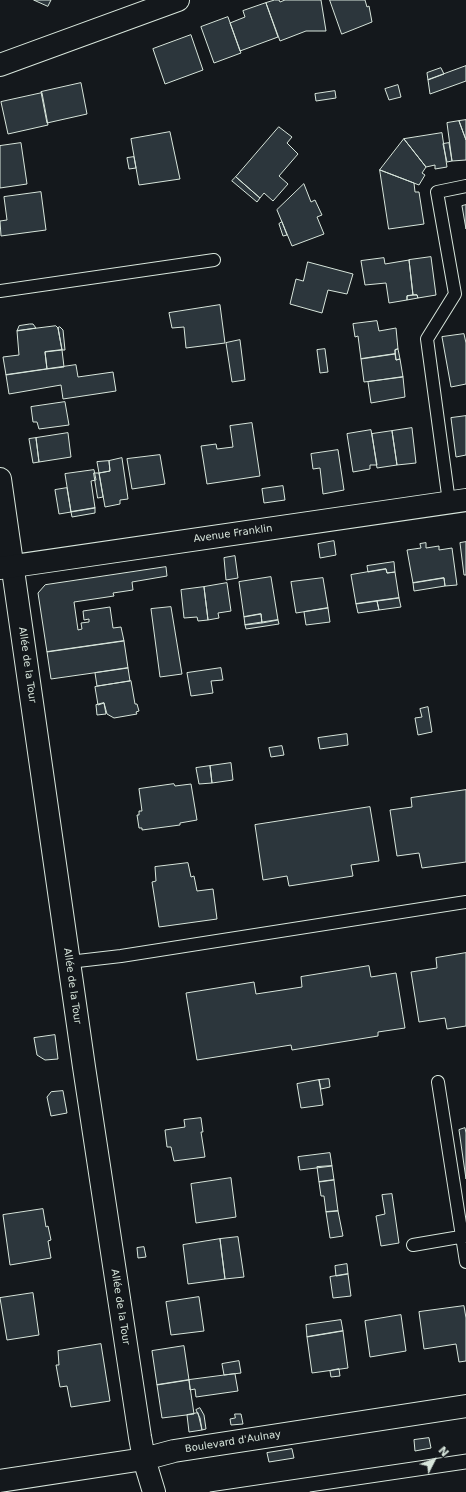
<!DOCTYPE html>
<meta charset="utf-8">
<style>
body{margin:0}
#map{position:relative;width:466px;height:1492px;overflow:hidden;background:#14181c;font-family:"DejaVu Sans",sans-serif}
canvas{display:block}
.north{position:absolute;left:414px;top:1440px;width:40px;height:40px;-webkit-text-stroke:3px #14181c;paint-order:stroke;rotate:48deg;font-size:11px;font-weight:700;line-height:16px;text-align:center;color:#d8e6dc}
.north::after{content:'';display:block;margin:auto;width:14px;height:18px;background:#d8e6dc;clip-path:polygon(50% 0,100% 100%,50% 72%,0 100%)}
</style>
<div id="map">
<canvas width="466" height="1492"></canvas>
<div class="north">N</div>
</div>
<script>
const context = document.querySelector('canvas').getContext('2d');
context.lineJoin = 'round';
function fill(path, color) {
  context.fillStyle = color;
  context.fill(path, 'evenodd');
}
function trace(path, color, width, dash) {
  context.strokeStyle = color;
  context.lineWidth = width;
  context.lineCap = dash ? 'butt' : 'round';
  context.setLineDash(dash || []);
  context.stroke(path);
}
function write(font, color, halo, rows, align = 'center') {
  context.font = font + ' "DejaVu Sans",sans-serif';
  context.lineWidth = 3;
  context.setLineDash([]);
  context.textBaseline = 'middle';
  context.strokeStyle = halo;
  context.fillStyle = color;
  for (const [text, x, y, turn = 0] of rows) {
    context.save();
    context.translate(x, y);
    context.rotate((+turn || 0) * Math.PI / 180);
    context.textAlign = isNaN(turn) ? turn : align;
    if (halo) context.strokeText(text, 0, 0);
    context.fillText(text, 0, 0);
    context.restore();
  }
}
const building = new Path2D(`
 M34 0H51L48 6Z
 M275 0H279L280 2 285 0H321L326 31H306L280 41 266 3Z
 M330 0H365L367 7 369 6 372 22 342 34Z
 M266 3 278 37 240 51 230 23 245 17 243 11Z
 M228 17 241 53 214 63 201 27Z
 M191 35 203 70 165 84 153 49Z
 M466 66V81L430 94 428 80Z
 M441 68 444 74 428 80 427 73Z
 M81 83 87 114 47 123 41 92Z
 M398 85 401 97 389 100 385 89Z
 M335 91 336 98 316 101 315 94Z
 M42 93 48 125 8 134 1 102Z
 M466 120V140L459 121Z
 M459 121 466 140V160L452 161 447 123Z
 M279 127 292 137 287 143 298 154 279 176 288 184 273 201 264 193 260 198 236 177Z
 M170 132 180 179 139 185 131 139Z
 M442 133 447 167 435 169V165L426 167 404 139Z
 M404 139 426 167 422 173 425 175 419 185 380 170Z
 M21 143 27 184 0 188V146Z
 M449 143 452 161 447 162 443 144Z
 M134 157 136 168 129 169 127 158Z
 M380 170 414 183 415 192H419L424 224 389 229Z
 M236 177 260 198 257 202 232 181Z
 M304 184 311 202 315 200 322 215 317 217 324 234 292 246 277 210Z
 M41 192 46 230 1 236 0 221 7 220 4 197Z
 M466 205V229L462 206Z
 M282 222 287 235 283 236 279 224Z
 M431 257 436 295 418 298 417 295H413L409 260Z
 M384 258 385 264 409 260 413 295 407 296V300L389 303 386 283 365 285 361 261Z
 M308 262 353 274 347 294 328 290 322 313 290 304 296 279 303 281Z
 M417 295 418 298 407 300V296Z
 M220 305 225 343 186 348 184 327 172 328 169 313Z
 M377 321 379 331 396 328 398 349 395 350V354L361 359 358 336 355 337 353 324Z
 M30 324H33L36 328 17 331 19 326Z
 M56 326 58 328 62 350 45 352 47 369 6 375 3 357 19 355 17 331Z
 M60 327 63 330 65 350H62L58 328Z
 M464 334 466 343V384L451 387 442 337Z
 M240 340 245 380 232 382 226 343Z
 M325 349 328 372 320 373 317 350Z
 M398 349 400 359 396 360 395 350Z
 M62 350 64 367 47 369 45 352Z
 M395 354 396 360 400 359 403 377 364 382 361 359Z
 M76 365 78 377 113 372 116 391 63 399 61 385 9 394 6 375Z
 M403 377 405 397 371 403 368 382Z
 M65 402 69 425 39 429 37 422H33L31 407Z
 M466 416V455L456 457 451 418Z
 M252 423 260 476 207 484 201 446 216 444 217 449 233 447 230 426Z
 M412 428 416 463 397 465 392 431Z
 M371 430 377 465H370V469L353 472 347 434Z
 M392 431 397 465 377 468 372 434Z
 M68 433 71 457 39 462 36 438Z
 M36 438 39 462 33 463 29 439Z
 M338 450 344 490 323 494 320 468 313 469 311 454Z
 M160 455 165 484 132 489 127 459Z
 M122 458 128 499 120 500V504L105 507 99 473 110 471 109 461Z
 M109 461 110 471 99 473 97 462Z
 M94 470 96 480 91 481 95 508 71 512 65 474Z
 M94 473H99L103 497 98 498Z
 M283 486 285 500 264 503 262 489Z
 M67 488 71 512 59 514 55 490Z
 M95 508V513L72 517 71 512Z
 M334 541 336 555 320 558 318 544Z
 M466 542V575H464L460 543Z
 M426 543V548L439 546V550L452 548 457 585 445 586 444 578 413 583 407 550 421 548 420 544Z
 M235 556 238 578 226 580 224 558Z
 M394 562 395 572 387 573 386 569 368 572 367 566Z
 M166 567 167 576 132 582 133 590 113 593 114 596 74 602 78 630 82 629 81 623 89 622V619L84 620 83 611 110 607 113 628 121 627 124 641 47 652 38 593 45 585Z
 M386 569 387 573 395 572 399 598 356 604 351 575Z
 M271 577 278 620 262 623 261 614 244 617 239 582Z
 M323 578 328 608 296 613 291 582Z
 M444 578 445 586 414 591 413 583Z
 M227 583 231 611 218 613 219 618 208 620 204 587Z
 M204 587 208 620 198 621 197 617 184 618 181 590Z
 M399 598 401 607 379 610 377 601Z
 M377 601 379 610 358 613 356 604Z
 M171 607 182 674 160 677 151 609Z
 M328 608 330 622 306 625 304 612Z
 M261 614 262 623 245 625 244 617Z
 M278 620 279 624 246 629 245 625Z
 M124 641 128 668 51 679 47 652Z
 M128 668 130 681 97 686 95 673Z
 M221 668 223 680 211 681 213 693 191 696 187 673Z
 M131 681 135 704H137L139 711 136 712 137 714 114 718 107 714 104 703 98 705 95 687Z
 M104 703 106 714 97 715 96 705Z
 M428 707 432 732 418 735 415 718 422 717 420 709Z
 M347 734 348 745 320 749 318 738Z
 M282 746 284 755 271 757 269 748Z
 M231 763 233 780 212 783 210 766Z
 M210 766 212 783 199 784 196 768Z
 M174 784 175 786 191 784 197 820 180 823V825L142 830V828H139L137 815H139V811H142L139 789Z
 M466 790V862L422 868 419 853 397 856 390 810 412 807 411 798Z
 M370 807 379 861 351 865 353 876 289 886 287 876 263 880 255 825Z
 M188 863 191 877 194 876 197 891 213 889 217 919 159 927 152 882 156 881 155 867Z
 M466 953V1026L447 1029 445 1018 419 1022 411 972 437 968 436 958Z
 M369 966 371 977 396 973 405 1028 378 1032V1036L292 1050 291 1045 197 1060 186 993 254 982 256 994 302 987 301 977Z
 M55 1035 58 1059 45 1060 37 1055 34 1038Z
 M329 1079 330 1087 321 1089 319 1080Z
 M319 1080 323 1105 301 1108 297 1084Z
 M63 1091 67 1113 51 1116 47 1097 51 1092Z
 M201 1118 203 1132H201L205 1157 174 1161 171 1147H167L165 1130 185 1127 184 1120Z
 M465 1128 466 1133V1179L459 1130Z
 M330 1153 332 1166 300 1170 298 1157Z
 M332 1166 334 1180 319 1182 317 1167Z
 M231 1178 236 1217 196 1223 191 1184Z
 M334 1180 338 1211 326 1212 324 1196H321L319 1182Z
 M392 1194 399 1243 381 1246 376 1216 385 1214 382 1195Z
 M43 1209 46 1227 48 1226 51 1240 48 1241 51 1258 10 1265 3 1215Z
 M338 1211 343 1236 330 1238 326 1212Z
 M238 1237 244 1277 225 1279 220 1239Z
 M220 1239 225 1279 188 1284 183 1245Z
 M144 1247 146 1257 138 1258 137 1248Z
 M347 1264 348 1274 336 1276 335 1266Z
 M348 1274 351 1296 333 1298 330 1277Z
 M33 1293 39 1335 7 1340 0 1298Z
 M199 1297 204 1331 171 1335 166 1302Z
 M464 1306 466 1318V1361L459 1362 456 1344 424 1349 419 1312Z
 M401 1315 406 1351 370 1357 365 1321Z
 M341 1320 343 1331 307 1337 306 1325Z
 M343 1331 348 1368 312 1373 307 1337Z
 M101 1344 110 1401 71 1407 67 1386 60 1387 56 1365H59L58 1351Z
 M184 1346 189 1380 157 1385 152 1351Z
 M239 1361 241 1373 224 1375 222 1364Z
 M339 1369 340 1376 331 1377 330 1371Z
 M235 1374 238 1391 196 1397 195 1389 190 1390 189 1380Z
 M189 1380 194 1414 162 1418 157 1385Z
 M200 1408 204 1415 206 1429 202 1430 200 1418 196 1410Z
 M198 1413 202 1430 189 1432 187 1415Z
 M235 1414H241L243 1424 231 1425 230 1419 235 1418Z
 M429 1438 431 1448 415 1451 414 1440Z
 M292 1449 294 1458 269 1462 267 1453Z`);
fill(building, '#2c363c');
trace(building, '#d8e6dc', 1);
const service = new Path2D(`
 M0 291 214 260
 M449 502 427 339 455 294 437 192 466 186
 M69 962 121 956 466 902
 M438 1082 466 1262
 M413 1245 466 1236`);
const minor = new Path2D(`
 M0 65 178 0
 M0 479 84 1067 140 1437 144 1459 154 1492
 M0 1481 144 1459 174 1451 466 1406`);
const tertiary = new Path2D(`
 M0 568 466 500`);
trace(service, '#d8e6dc', 14);
trace(minor, '#d8e6dc', 24);
trace(tertiary, '#d8e6dc', 24);
trace(service, '#14181c', 12);
trace(minor, '#14181c', 22);
trace(tertiary, '#14181c', 22);
trace(new Path2D(`
 M210 1492 466 1454
 M310 1492 466 1469`), '#d8e6dc', 1);
write('10px', '#d8e6dc', '#14181c', [
 ["Avenue Franklin",233,534,-8],
 ["Allée de la Tour",27,665,82],
 ["Allée de la Tour",72,986,82],
 ["Allée de la Tour",120,1307,81],
 ["Boulevard d'Aulnay",233,1442,-9]
]);
</script>
